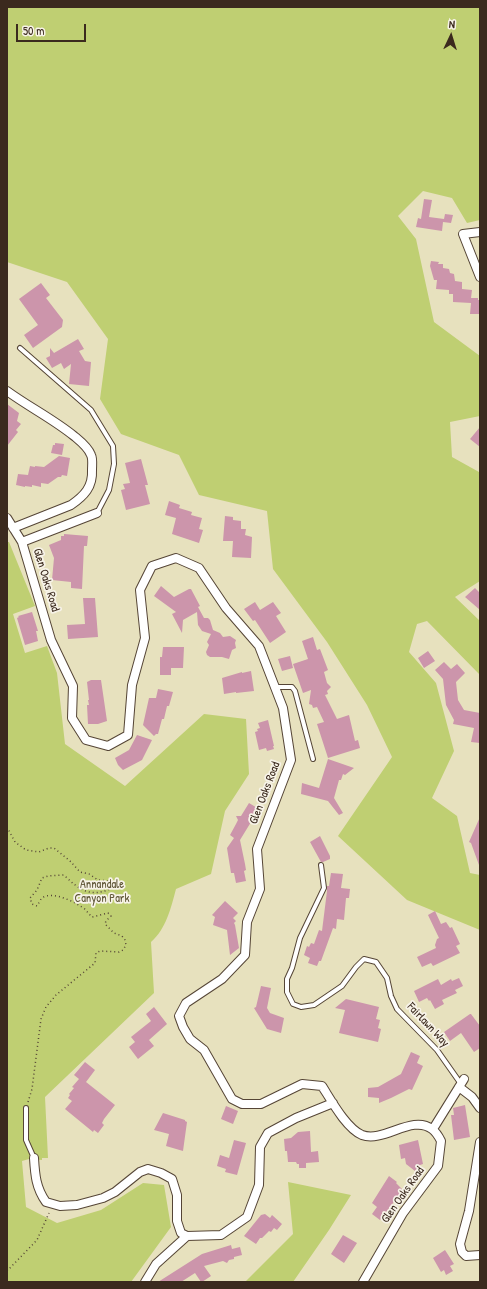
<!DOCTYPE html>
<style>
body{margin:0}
#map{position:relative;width:487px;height:1289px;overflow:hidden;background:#e7e1be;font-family:"Patrick Hand",sans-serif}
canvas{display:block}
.frame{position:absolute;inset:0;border:8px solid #3b2a1e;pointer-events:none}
.north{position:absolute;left:431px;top:16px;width:40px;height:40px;-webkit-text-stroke:3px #f7f3e8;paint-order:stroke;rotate:4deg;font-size:11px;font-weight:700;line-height:16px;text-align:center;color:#3b2a1e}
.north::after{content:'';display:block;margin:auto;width:14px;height:18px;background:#3b2a1e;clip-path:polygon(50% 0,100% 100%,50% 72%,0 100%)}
.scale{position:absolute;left:16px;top:24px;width:70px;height:18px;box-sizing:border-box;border:2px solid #3b2a1e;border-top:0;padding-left:5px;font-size:12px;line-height:14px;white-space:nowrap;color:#3b2a1e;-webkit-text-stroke:3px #f7f3e8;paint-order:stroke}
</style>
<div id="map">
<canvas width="487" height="1289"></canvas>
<div class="frame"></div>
<div class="north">N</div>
<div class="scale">50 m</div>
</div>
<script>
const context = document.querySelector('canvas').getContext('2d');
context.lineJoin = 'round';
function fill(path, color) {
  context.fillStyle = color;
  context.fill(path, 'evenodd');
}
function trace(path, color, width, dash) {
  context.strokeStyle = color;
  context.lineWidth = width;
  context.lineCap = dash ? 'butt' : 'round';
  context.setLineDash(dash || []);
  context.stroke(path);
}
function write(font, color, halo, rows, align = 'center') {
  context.font = font + ' "Patrick Hand",sans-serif';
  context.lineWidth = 3.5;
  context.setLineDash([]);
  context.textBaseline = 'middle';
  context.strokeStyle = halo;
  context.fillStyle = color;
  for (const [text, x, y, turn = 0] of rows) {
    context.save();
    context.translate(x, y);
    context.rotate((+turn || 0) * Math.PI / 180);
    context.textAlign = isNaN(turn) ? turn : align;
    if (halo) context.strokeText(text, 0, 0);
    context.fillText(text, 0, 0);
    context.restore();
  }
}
fill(new Path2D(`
 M7 7H480V220L467 223 452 198 423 191 398 216 416 239 434 322 480 356V416L450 422 452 457 479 472 480 474V581L455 597 480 621V675L427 621 417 624 409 652 436 683 454 751 432 798 457 816 470 873 480 875V930L407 900 338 836 392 757 367 705 327 642 273 569 267 511 199 495 179 455 121 434 100 399 108 339 67 282 7 262Z
 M7 542H9L35 606 13 614 25 653 47 646 57 673 65 744 125 786 204 714 246 719 249 774 225 811 211 874 176 889C171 908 166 929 151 942L154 993 45 1097 48 1158H42V1160L29 1159 22 1161 26 1207 57 1223 101 1210 143 1183 164 1185 171 1227 131 1282H7Z
 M288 1182 351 1195 329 1230 293 1282H245L293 1234Z`), '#bfcf72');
fill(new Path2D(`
 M424 199 432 200 429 217 444 219 445 214 453 215 451 223 443 222 442 231 416 227 418 218 421 219Z
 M431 261 439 262 438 264H443V268L449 269 450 273 454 274 455 281 462 282V289L472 290 471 298H478V300H480V314H470L471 303 453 302V294H449V290L436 289 437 280H434L430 266Z
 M41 283 50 295 46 298 63 320 62 327 33 348 24 335 38 325 19 299Z
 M78 339 84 349 79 351 85 361 91 362 89 386 69 384 71 364 64 369 61 363 52 368 46 358 50 356V348L54 353Z
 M7 404 19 413 17 421 21 424 16 430 18 432 7 446Z
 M480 427V447L470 439Z
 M55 443 64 444 62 455 51 453 53 445H55Z
 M59 456 70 458 67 476 62 475 61 477H58L48 484 41 483V487L32 485V487L25 486V487L16 485 18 474 28 475 30 466 35 467V466L44 467Z
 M141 459 148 485H145L150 504 126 510 121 490 125 489 123 484 130 483 125 463Z
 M169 501 180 505 179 508 192 512 191 515 202 518 199 529 203 530 199 543 172 534 176 518 165 515Z
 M225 516 233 517V520L241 521V529H246L245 535 252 537 251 558 232 557 233 541H223Z
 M64 534 88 536 87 546H84L82 589 71 588V582L52 580 54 558 49 545 61 540V536H64Z
 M161 586 174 597 189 589H191L200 606 198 607 204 618H208L210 620 213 630 220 633 223 637 230 636 236 640 235 643 236 648 232 650 229 659 222 657H210L207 655 206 652 209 645 207 642 211 634 202 631 198 625 197 612 183 620 182 633 172 614 176 612 154 596Z
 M475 588 480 593V610L465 597Z
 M83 598H95L98 637 68 639 67 625 85 624Z
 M255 602 260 610 273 602 281 613 276 616 286 632 270 643 255 620 253 621 244 609Z
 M32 612 38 631H36L38 641 25 645 17 618 19 617 18 616Z
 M313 637 317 650 320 649 328 670 324 672 327 683 331 687 327 691 328 694 325 695 337 719 349 715 355 741 358 740 360 748 328 758 317 724 324 722 317 707 313 708 312 705 309 704 311 690 303 693 293 664 308 659 302 641Z
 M163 647H184L183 668H171V675H160V657H162Z
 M428 651 435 661 424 668 418 658Z
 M290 656 293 668 282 671 278 659Z
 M444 662 451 669 457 664 465 673 456 682 458 700 464 710 480 713V743L471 742 474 728 453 724 454 720 446 705 443 679 435 670Z
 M251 671 254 691 236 693V692L224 694 222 678 242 672V673Z
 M91 680H101L107 721 98 724H88L87 705H89L88 700H89L87 682Z
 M158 689 173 692 169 706H167L164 719H162L158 734H156L154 736 143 725 149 698H156Z
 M268 720 274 746H273L274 749 267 751 266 748 259 750 255 732 258 731 257 729 260 728 258 723Z
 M137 735 152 740 142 760 123 770 118 765 115 758 129 750Z
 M328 759 354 768 345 775 343 774 341 780H339L334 798 343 813 339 815 328 801 301 794 302 783 319 788Z
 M249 803 259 809 240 840 245 864 246 870 244 871 246 881 236 883 234 873H231L227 848 234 838 230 835 236 824 238 820 236 816H241Z
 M480 817V865H479L471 843 469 842Z
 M320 836 330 856V859L323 862H321L310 842Z
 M331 873 343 874 341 888 350 889 349 898H346L344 920 337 919 336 929 333 928 321 961H319L317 966 308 963 310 958 304 955 307 946 309 947 311 943 314 944 319 930 322 931 327 891V886H329Z
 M225 901 238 913 233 918 236 921 234 923 235 925 239 948 230 955 227 930 213 925 215 917 212 915Z
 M435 911 441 924 446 922 450 928 452 927 460 944 456 946 460 953 433 966 431 963 422 967 417 957 436 948 435 945 437 939 439 938 428 915Z
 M459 978 463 986 455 990 457 993 442 1000 444 1004 435 1009 430 1000 429 1001 427 998 419 1002 414 991 438 979 441 985 451 979 452 981Z
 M261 986 271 988 267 1008 270 1013 284 1018 281 1033 267 1029 254 1008 256 1007Z
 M346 999 379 1007 376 1019 380 1020 378 1028 381 1029 378 1042 339 1033 345 1010 335 1008Z
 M154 1007 167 1024 149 1040 154 1046 138 1059 129 1047 135 1042 131 1037 151 1021 146 1014Z
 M470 1014H471L480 1026V1048L474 1052 461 1033 450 1041 444 1032Z
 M411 1052 420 1056 417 1063 423 1066 412 1090 409 1089 391 1098 379 1103V1098L368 1097V1088L378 1087 401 1074Z
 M85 1062 95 1070 86 1082 115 1105 104 1119 102 1123 104 1125 98 1133 94 1130 93 1132 65 1109 72 1101 68 1098 70 1095 69 1094 74 1088 72 1087 79 1079 74 1075Z
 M465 1105 470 1137 454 1140 451 1115H454L453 1108Z
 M226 1106 238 1111 233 1124 221 1119Z
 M163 1113 185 1120V1121L187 1122 183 1151 166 1146 169 1134 154 1130Z
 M310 1131 311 1152 318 1151 319 1162 306 1163V1168H299V1164H297L296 1162H288L287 1151H285L284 1139 291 1138 298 1132Z
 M234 1140 246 1143 237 1175 225 1172 226 1169 217 1166 220 1155 229 1158Z
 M418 1140 423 1164 420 1165 415 1171 406 1164 405 1158 401 1159 399 1145Z
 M389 1176 397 1182 396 1183 403 1190 380 1220 372 1214 377 1207 372 1203Z
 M265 1214 270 1218 272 1215 282 1224 277 1230 274 1228 271 1232 269 1231 262 1238H260L256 1244 244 1236 261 1215Z
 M343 1235 357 1243 344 1263 331 1254Z
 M231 1245 232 1249 240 1247 242 1255 234 1257V1259L229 1260 227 1263 223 1261 204 1266 211 1276 202 1282H201L195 1273 181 1282H158L202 1254Z
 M445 1250 454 1264 450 1266 453 1271 446 1275 444 1270 441 1272 433 1258Z`), '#cc95ab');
const lane = new Path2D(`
 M20 348 91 410 113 446 114 464 109 490 97 513
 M275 687H292L295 691 313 759
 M321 865 324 888 300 938 292 968 287 979V992L293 1004 301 1007 314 1005 342 986 356 967 364 959 376 962 387 978 391 996 397 1009 437 1050 461 1084
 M26 1108V1140L34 1158`);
const street = new Path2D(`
 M480 232 463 234 480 277
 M7 391C29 407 53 419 74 436 80 441 88 447 91 455 93 459 92 465 92 470 93 487 84 496 71 505L13 528
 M7 518 22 542 51 640 73 686 72 718 86 740 108 746 128 735 132 685 145 638 140 590 152 566 176 558 199 568 226 608 259 646 283 708 291 760 257 849 260 889 247 922 245 955 222 979 186 1003 179 1016 183 1027 190 1039 204 1050 232 1099 242 1104H261L302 1084 322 1086C331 1100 346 1128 362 1135 384 1143 412 1114 432 1129 436 1132 439 1137 441 1141L438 1166 403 1213 363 1282
 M22 542 97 513
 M459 1087 472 1097 480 1108
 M433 1129 464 1079
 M480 1142 469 1211 460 1244 462 1252 466 1256 480 1255
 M34 1158C35 1175 36 1188 46 1202L60 1206 77 1205 103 1198 115 1192 140 1172 148 1169 161 1173 172 1179 177 1195V1221L181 1233 187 1236 221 1235 247 1217 259 1185 260 1147 268 1133 296 1118 333 1103
 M145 1282 156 1264 187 1236`);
trace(lane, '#554536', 6);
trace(street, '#554536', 10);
trace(new Path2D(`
 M480 617V619
 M7 827 15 842 26 850 39 852 49 848H54L70 861 80 872 89 874 98 880 108 881 112 885 110 889C90 898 78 889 64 875L48 876 42 878 37 890 30 898 32 904 37 906C39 903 40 900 42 898 53 890 77 903 86 910 88 913 90 915 92 917L108 913 111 916 106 921 105 924 114 933 122 936 125 940 126 945 123 950 119 952 100 951 96 953 95 963 56 995 46 1007 41 1019 32 1089 28 1102
 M7 1271 37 1240 49 1213`), '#554536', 1.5, [1, 3]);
trace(lane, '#fff', 4);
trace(street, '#fff', 8);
write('12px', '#3b2a1e', '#f7f3e8', [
 ["Glen Oaks Road",46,580,73],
 ["Glen Oaks Road",265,793,-69],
 ["Fairlawn Way",428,1025,47],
 ["Glen Oaks Road",403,1195,-55]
]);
write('12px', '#5c5333', '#f7f3e8', [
 ["Annandale",102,885],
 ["Canyon Park",102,899]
]);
</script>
